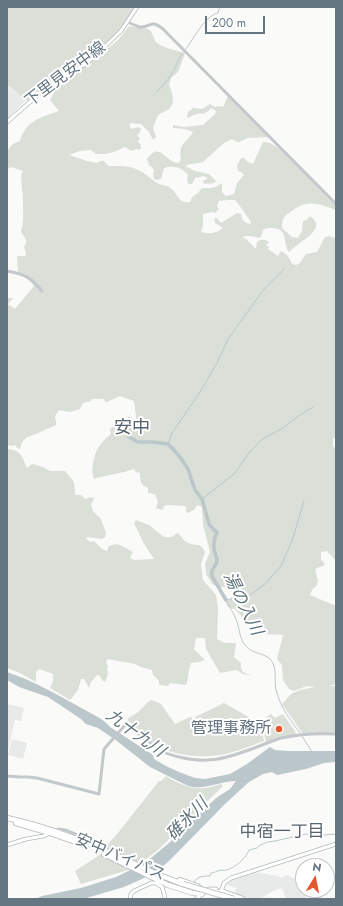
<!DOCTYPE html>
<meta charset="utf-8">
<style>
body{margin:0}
#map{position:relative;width:343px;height:906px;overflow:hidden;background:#fafaf8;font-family:Jost,sans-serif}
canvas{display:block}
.frame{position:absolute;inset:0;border:8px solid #657683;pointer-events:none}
.north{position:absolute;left:295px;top:858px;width:40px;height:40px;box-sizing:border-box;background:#fff;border:1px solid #c1c8cd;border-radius:50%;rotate:10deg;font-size:11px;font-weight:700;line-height:16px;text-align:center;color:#657683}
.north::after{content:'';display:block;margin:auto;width:14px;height:18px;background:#e4572e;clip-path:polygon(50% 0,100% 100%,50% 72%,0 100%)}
.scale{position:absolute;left:205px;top:16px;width:60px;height:18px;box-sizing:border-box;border:2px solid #657683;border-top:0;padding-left:5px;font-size:12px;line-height:14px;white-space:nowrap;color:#657683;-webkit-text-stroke:3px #fff;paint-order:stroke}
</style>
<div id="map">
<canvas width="343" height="906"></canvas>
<div class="frame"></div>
<div class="north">N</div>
<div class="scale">200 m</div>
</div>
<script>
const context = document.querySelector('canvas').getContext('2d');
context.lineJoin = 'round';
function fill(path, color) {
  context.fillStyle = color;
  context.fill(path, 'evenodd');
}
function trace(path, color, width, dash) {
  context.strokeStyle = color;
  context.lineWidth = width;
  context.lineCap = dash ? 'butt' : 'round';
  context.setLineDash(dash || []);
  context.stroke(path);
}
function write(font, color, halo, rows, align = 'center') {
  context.font = font + ' Jost,"Noto Sans JP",sans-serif';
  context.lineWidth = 4;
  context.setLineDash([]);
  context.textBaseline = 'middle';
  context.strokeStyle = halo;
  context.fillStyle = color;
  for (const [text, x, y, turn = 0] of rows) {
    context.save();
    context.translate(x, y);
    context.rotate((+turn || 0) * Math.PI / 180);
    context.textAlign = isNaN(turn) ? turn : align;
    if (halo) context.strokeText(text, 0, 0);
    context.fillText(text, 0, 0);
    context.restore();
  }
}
fill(new Path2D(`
 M7 86 16 92 26 100 7 119Z
 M7 704 24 708 21 721 15 720 7 754Z
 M12 739 27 743 23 759 8 755Z
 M254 872 273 875 278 876 281 878 287 875 295 879H298L303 877V890H312L313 893 303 899H286L282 888 273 891 260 899H253L235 894V890L237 888 226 885 230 881Z`), '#e8e9e9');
fill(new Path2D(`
 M7 7H135L120 30 104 46 83 64 64 72 47 83 28 101 26 100 10 87 7 86Z
 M129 26C135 28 143 27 148 29 153 32 153 38 156 42 160 47 178 51 185 53L178 72 171 78 169 85C172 91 176 103 169 109 166 111 161 113 158 115L153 128 156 137 153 140 149 132 141 124 130 123V127L132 129 139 127 141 129 140 132 137 136 140 138 138 142 141 145V148L139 150 136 149C130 152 131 150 125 147L114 152 105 154H96L91 150 80 151 69 155 87 161 97 163C104 158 104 162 109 166 121 166 131 165 142 172 147 175 152 180 157 183 161 185 165 185 169 187 178 192 177 204 190 202L192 197 198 193 202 188C210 189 215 188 222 183V192L226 196 234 194 237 183 244 175 241 172 238 171 237 166 241 158H244L248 162 253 164 263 142C271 142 276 146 282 151L336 206V210C325 206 311 200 300 206 297 207 294 209 292 211 284 216 282 218 282 228L292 237 298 238 302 231 303 221 306 220 310 216C327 228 305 238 296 246 293 248 291 250 289 252 282 242 289 229 272 228 268 228 266 228 263 230L262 234 260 238C254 237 247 234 242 238H245L256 249 257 242C261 239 265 239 269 242L266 245 269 247 268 249 278 256 281 251C287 254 290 259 292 264L296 265 300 263 306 254 317 252 325 237 329 236 335 238 336 237V438H333V446L336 449V561L327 551 321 552V559L325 565 315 569 318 581 317 585 312 590 310 595 336 606V684L329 686H336V733L303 734 282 704 291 694 300 690 315 687 307 686 294 691 289 689 283 680 282 665 277 659 283 635 263 634 245 620 236 610 227 606 226 602 235 595 230 588 217 586 212 584 206 574 205 564 210 552 203 525 202 507 197 505 195 509 188 513 186 512V507L185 506 167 505 164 506 162 510 156 508 158 502 155 494 148 493V488C140 485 140 480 140 473L136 472 134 469 124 472 96 478 94 479C92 472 92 470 93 463 96 449 99 444 111 434L110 429 119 421 137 423 134 401 120 396 107 402H105L104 399H92L91 401 83 403 80 409 70 412 59 410 55 416 56 421V425L36 434 27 437 22 442 20 449 17 448 15 445 13 446 7 445V298H13L8 304 15 309 34 286C31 282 29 276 25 274L18 275V273L17 256H25L26 254 24 247 26 243V240L21 232C22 227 23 223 23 219 24 210 22 201 23 193L22 191 21 175 23 171 11 167 7 169C7 156 4 146 20 141 25 121 42 117 59 111L50 100 57 86 52 84 73 71 81 68 87 65 96 57 103 52 118 40ZM228 200H235C238 203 249 219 251 222L250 224C243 222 242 220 241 214L237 213 221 223 217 218 214 219 215 223 223 228C215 234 210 234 201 232L203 226V214L213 212 215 213 219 209 217 206 219 201Z
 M228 96 269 137 247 138 239 142H237L232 139 224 143 203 162C197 164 190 163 185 166L195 171 209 174 216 181 214 183 204 184 203 181 207 179V178L204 176 195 178 192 184H188L187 179 188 175C183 168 173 165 164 168L161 179 157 180 154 179 153 174 154 170 152 167 149 165 147 159C160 140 165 163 179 163L181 158C178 144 187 142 193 132L185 129 173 128V125L184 127 203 125 215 114 216 111 211 108C205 116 201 112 194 115 192 116 190 117 187 118L188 112 193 108 202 109 210 104 215 107 220 106 223 107Z
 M7 449C21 450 22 456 27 468L32 464 43 467 50 471H65L74 482 75 493 76 495H81L85 499 91 497 94 498 93 501 91 504 93 511 101 519 106 533 105 537 102 539 87 537 86 539 91 542 94 541 102 549 107 551 109 546 116 544 122 546 133 552 130 558 134 560 154 559 143 542 134 523 136 520 149 525 164 537H172L177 533C181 535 182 539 185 541 188 544 195 545 199 545L202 547 205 552 201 564 203 580 216 595 218 608 217 639 225 643H236L234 657 241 663C240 672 243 673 252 675L243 674 237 670 220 673 206 649 205 638H196L194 649 205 660 199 662 191 663C188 670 189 677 186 685L170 683 168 686 159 685V681L153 675 152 670 141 667 135 664 107 659 106 663 108 666 107 670C109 675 107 677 105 682L102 680 100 676 97 675 91 682 89 688 84 679H81L78 690 70 700 50 688 53 681V674L39 669 36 672V682L20 673 7 668Z
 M151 700 157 702 161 704 175 724 190 717 193 718 224 703 254 720 262 719 261 726 264 741C252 745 241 750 229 753 203 760 169 756 147 740 142 736 137 732 133 728L134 725 127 720C130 716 134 715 138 712 143 708 146 703 151 700Z
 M271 714 275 718 283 714 295 731 296 735 266 742C264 730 259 721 271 714Z
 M166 776C186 788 198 792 221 784L223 786 158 850 142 862 128 870 81 884 75 871 101 854 105 843 108 844 118 833 159 781H161Z`), '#dadfd7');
fill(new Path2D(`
 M7 672C34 681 60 696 85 710 94 715 104 719 110 727L153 755 154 759 166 766 179 772 195 778 205 779 230 774 247 764 270 747 275 750 288 751H336V762L324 763 306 769 277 775 272 772 263 774 249 782 226 803 170 860 162 867 142 879 124 887 83 899H35L42 896 81 888 116 877 145 863 169 843 216 798 230 789 236 781C219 781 202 792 186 785L150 767 117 741 98 728 86 724 81 719 48 697 19 687 7 680Z`), '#bbc7cb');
trace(new Path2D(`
 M186 49C193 39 206 15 218 13L219 9 221 7
 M156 92C163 87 169 79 173 71 177 65 178 59 182 54
 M168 444 172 433 200 392 218 361 228 339 264 289 284 269
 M202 499 234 474 249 453 261 440 283 428 297 417 313 407
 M300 733C291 721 281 708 277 693 273 683 278 669 271 660 265 653 253 654 247 647 239 641 240 628 236 619 233 612 229 606 226 600L250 595 265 584 281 566 292 541 304 501
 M302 736 312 752
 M194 882C198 876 203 876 210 876L211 873C214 873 217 871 220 870 222 870 224 871 226 870 234 869 247 857 249 850L257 848 260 845 268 842 275 841 306 834H316L323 835 336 834`), '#bbc7cb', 1);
trace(new Path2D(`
 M129 419 126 425 129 437 138 442H152L168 444 174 450 180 457 188 469 195 490 202 499 209 524 213 529 217 532C215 537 213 542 214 548 214 552 217 556 217 561 216 568 210 568 212 576L226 600`), '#bbc7cb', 3.5);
const secondary = new Path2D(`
 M7 122 54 81 65 74 84 65 95 56 121 31 137 7
 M7 845 26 839 44 836 50 833
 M210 890 221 892 224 883 231 878 336 844
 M130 899 131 894 134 891 151 883H156L162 887 164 893 165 899
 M196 899 208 889H216`);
const trunk = new Path2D(`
 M7 818C40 825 73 837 104 850 130 861 156 875 183 884
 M16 823 50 833 81 844
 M104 854 168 885 193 893 202 894
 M180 880 197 886 201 889
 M221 891 243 899`);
trace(secondary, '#b3babf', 4.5);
trace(trunk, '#b4b9bd', 6);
trace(new Path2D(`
 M128 22C132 24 137 27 141 27 152 27 150 19 163 29L336 204
 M7 271C25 274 30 277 42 291
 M7 776 20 777H28L37 778 99 794 104 749 126 724 157 749C170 756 192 761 207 760 219 760 232 756 243 752 256 748 268 742 281 738 299 734 318 733 336 734
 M54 831 58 829 65 830 103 845`), '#c3c8cc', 3);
trace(secondary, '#fff', 3);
trace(trunk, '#fff', 4.5);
const trunkBridge = new Path2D(`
 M183 884 234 899`);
trace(trunkBridge, '#b4b9bd', 6, []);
trace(trunkBridge, '#fff', 4.5);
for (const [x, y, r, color] of [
 [279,729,4,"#e4572e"]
]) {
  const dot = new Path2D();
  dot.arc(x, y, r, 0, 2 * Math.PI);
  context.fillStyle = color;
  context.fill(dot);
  trace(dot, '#fff', 1.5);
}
write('16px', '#657683', '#fff', [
 ["下里見安中線",66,75,-37],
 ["安中バイパス",120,858,23]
]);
write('16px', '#657683', '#fff', [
 ["管理事務所",271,729]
], 'right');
write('italic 17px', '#60757c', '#fff', [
 ["湯の入川",242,604,64],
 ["九十九川",135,734,36],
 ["碓氷川",188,820,-46]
]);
write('17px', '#57646e', '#fff', [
 ["中宿一丁目",282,833]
]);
write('18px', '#57646e', '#fff', [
 ["安中",132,429]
]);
</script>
